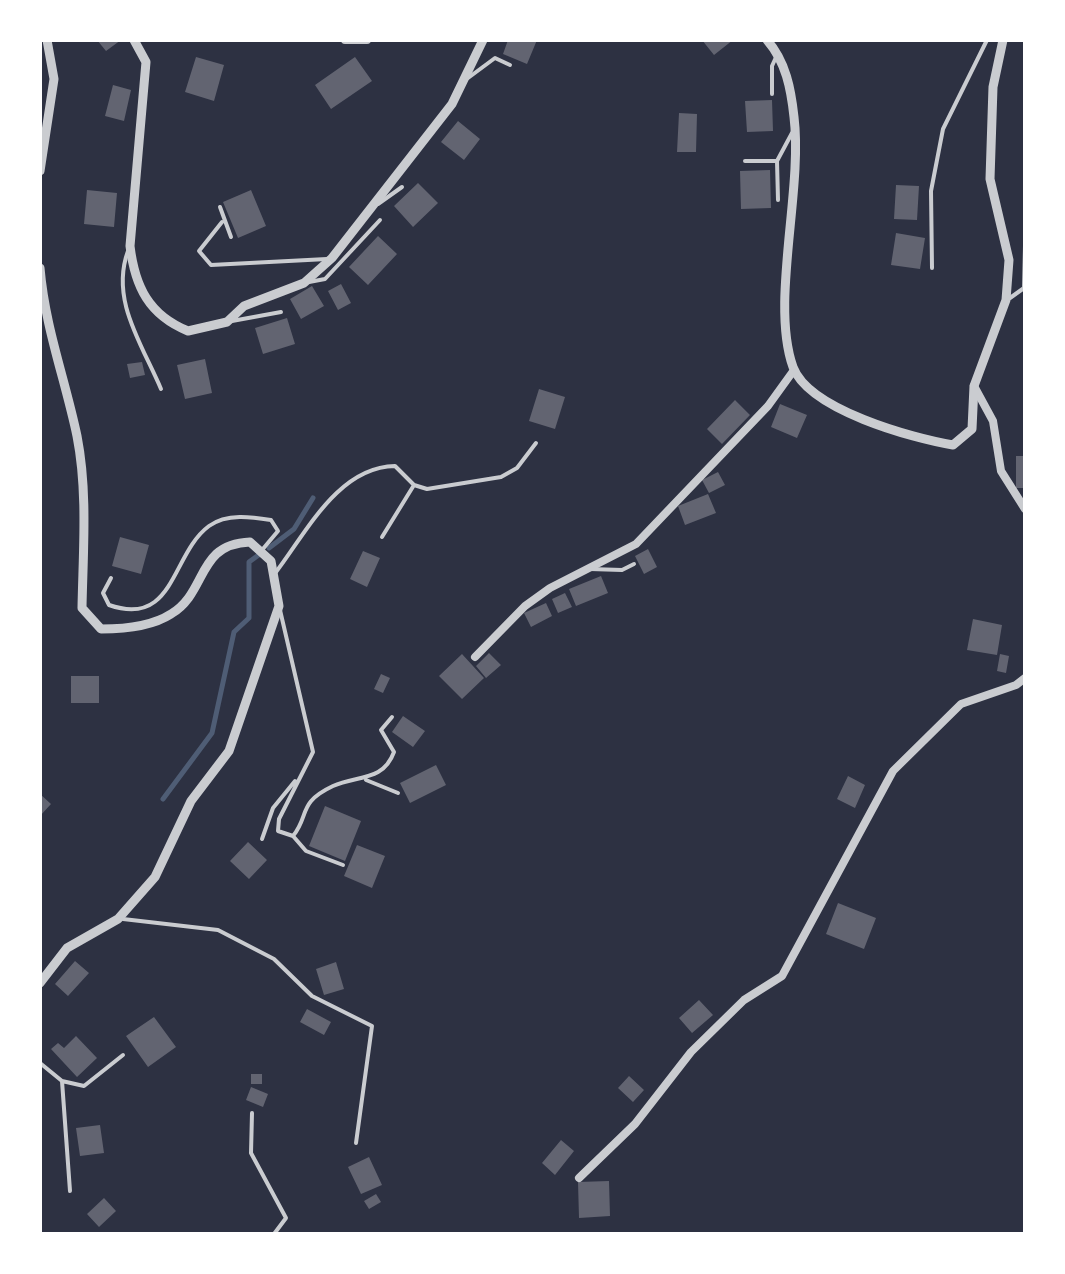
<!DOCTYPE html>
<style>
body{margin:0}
#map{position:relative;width:1065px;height:1274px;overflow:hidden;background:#2d3142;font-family:"PT Serif",serif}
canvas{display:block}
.frame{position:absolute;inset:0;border:42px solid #fff;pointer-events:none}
</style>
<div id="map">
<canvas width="1065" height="1274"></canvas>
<div class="frame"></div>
</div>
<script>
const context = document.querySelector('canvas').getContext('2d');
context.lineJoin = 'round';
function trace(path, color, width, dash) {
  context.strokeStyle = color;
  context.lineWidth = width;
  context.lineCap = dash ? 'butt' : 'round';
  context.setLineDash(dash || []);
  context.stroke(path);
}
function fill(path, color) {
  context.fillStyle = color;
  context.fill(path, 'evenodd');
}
trace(new Path2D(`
 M269 548 294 529 313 498
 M163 799 212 733 234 632 249 618V562L260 554`), '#4f5d75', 5);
fill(new Path2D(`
 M97 40H121L106 51Z
 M508 40H537L527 64 503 54Z
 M702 40H733L714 55Z
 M196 57 224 65 214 101 185 92Z
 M355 57 372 81 331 109 315 85Z
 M113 85 131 90 124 121 105 116Z
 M772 100 773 131 747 132 745 101Z
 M679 113 697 114 696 152H677Z
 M458 121 480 139 464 160 441 142Z
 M770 170 771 208 741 209 740 171Z
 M418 183 438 203 413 227 394 206Z
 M896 185 919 186 917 220 894 219Z
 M87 190 117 193 114 227 84 224Z
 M251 190 266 226 238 238 223 202Z
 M896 233 925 238 920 269 891 265Z
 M378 236 397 254 368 285 349 267Z
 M341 284 351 303 338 310 328 291Z
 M312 286 324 306 301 319 290 299Z
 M287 318 295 344 263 354 255 328Z
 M205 359 212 393 185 399 177 365Z
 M142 362 145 375 130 378 127 364Z
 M539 389 565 397 555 429 529 421Z
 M735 400 750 415 722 444 707 429Z
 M780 404 807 415 797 438 771 427Z
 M1016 456H1025V488H1016Z
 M718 472 725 485 709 493 702 480Z
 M708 494 716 513 685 525 678 506Z
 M120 537 149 545 141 574 112 566Z
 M648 549 657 567 644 574 635 556Z
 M363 551 380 558 367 587 350 579Z
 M601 576 608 593 576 606 569 589Z
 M565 593 572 607 558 613 552 599Z
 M546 603 552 616 531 627 524 613Z
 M973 619 1002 625 997 655 967 650Z
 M489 653 501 665 486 678 476 666Z
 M462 654 484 678 462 699 439 676Z
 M1000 654 1009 656 1006 673 997 671Z
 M381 674 390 678 383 693 374 689Z
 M71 676H99V703H71Z
 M403 716 425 731 413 747 392 732Z
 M436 765 446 785 410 803 400 783Z
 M848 776 865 785 855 808 837 799Z
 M40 794 51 804 40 816Z
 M325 806 361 821 345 861 309 846Z
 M248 842 267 860 249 879 230 861Z
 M357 845 385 856 372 888 344 876Z
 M838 903 876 918 864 949 826 934Z
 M75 961 89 973 68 996 55 984Z
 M336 962 344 989 324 995 316 969Z
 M699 1000 713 1015 692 1033 679 1018Z
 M307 1009 331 1022 324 1035 300 1022Z
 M154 1017 176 1047 148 1067 126 1036Z
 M76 1036 97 1058 77 1077 51 1049 58 1043 64 1048Z
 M251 1074H262V1084H251Z
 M629 1076 644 1090 633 1102 618 1088Z
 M251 1087 268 1094 263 1107 246 1100Z
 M100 1125 104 1153 80 1156 76 1128Z
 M561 1140 574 1151 555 1175 542 1163Z
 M369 1157 382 1185 361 1194 348 1167Z
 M609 1181 610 1216 579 1218 578 1182Z
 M376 1194 381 1202 369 1209 364 1201Z
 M104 1198 116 1211 99 1227 87 1214Z`), '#626471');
trace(new Path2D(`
 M468 78 495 58 510 65
 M772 94V66L777 55
 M745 161H777
 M778 200 777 161 792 133
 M378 204 402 187
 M220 207 231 237
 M222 222 199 251 211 265 327 259
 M128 251C110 300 142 344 161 389
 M932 268 931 191 943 129 987 40
 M309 282 325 279 380 220
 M1010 298 1024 288 1025 246
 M232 321 281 312
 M382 537 414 485
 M590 569 622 570 634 564
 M276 572C306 533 338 467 395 466L414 485 427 489 501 477 517 468 536 443
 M111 578 103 593 109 605C175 628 171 554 209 526 227 513 252 517 271 520L278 531 262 550
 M280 610 313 752 279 819 278 831 293 836C310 815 297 803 333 786 357 775 383 782 394 752L381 730 392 717
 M366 780 398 793
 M293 836 306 851 343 865
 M262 839 273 808 295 781
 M123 919 218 930 274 959 312 996 372 1026 356 1143
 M40 1063 62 1081 70 1191
 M62 1081 84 1086 123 1055
 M252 1113 251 1153 286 1218 274 1234`), '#caccd0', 4);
trace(new Path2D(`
 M345 40H367
 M974 386 993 421 1001 471 1025 509
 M475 657 525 606 550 588 636 544 768 406 794 370
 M579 1178 635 1124 691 1052 744 1000 782 976 893 771 961 704 1016 685 1025 678`), '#caccd0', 8);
trace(new Path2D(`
 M134 40 146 62 130 246C135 287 149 315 188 331L227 322 244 306 304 283 332 258 452 104 483 40
 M767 40C786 62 791 89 794 117 803 191 770 303 793 367 809 410 912 438 953 445L972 429 974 386 1006 300 1009 260 990 179 993 87 1003 40
 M40 171 54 79 47 40
 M40 268C45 327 65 379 77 436 88 492 83 552 82 608L101 629C124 629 151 627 171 614 208 592 196 544 250 542L271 561 279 606 229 751 191 801 155 877 118 919 67 948 40 983`), '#caccd0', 9);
</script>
